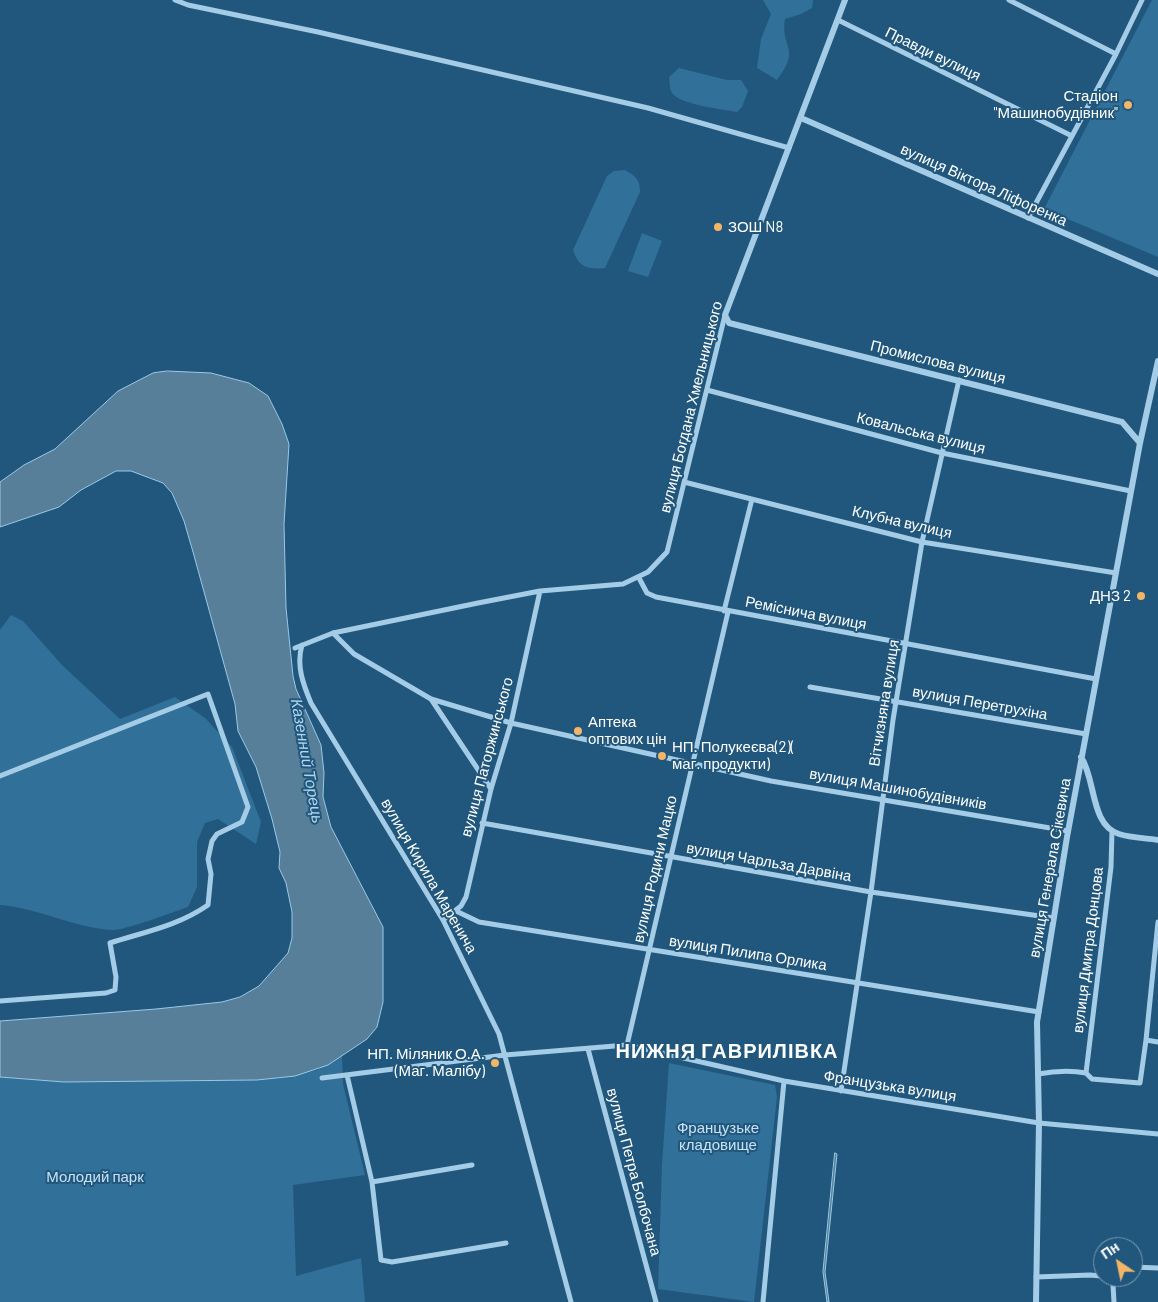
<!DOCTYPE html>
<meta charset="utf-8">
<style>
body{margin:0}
#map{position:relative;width:1158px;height:1302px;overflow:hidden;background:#21577d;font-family:Barlow,sans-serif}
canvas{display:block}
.north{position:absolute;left:1093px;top:1237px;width:50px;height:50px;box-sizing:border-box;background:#21577d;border:1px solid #7a9ab1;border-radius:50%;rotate:326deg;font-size:14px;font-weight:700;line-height:20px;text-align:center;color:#fff}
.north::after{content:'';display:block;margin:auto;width:18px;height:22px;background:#f3b666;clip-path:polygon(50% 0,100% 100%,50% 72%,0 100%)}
</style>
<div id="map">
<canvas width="1158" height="1302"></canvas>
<div class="north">Пн</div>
</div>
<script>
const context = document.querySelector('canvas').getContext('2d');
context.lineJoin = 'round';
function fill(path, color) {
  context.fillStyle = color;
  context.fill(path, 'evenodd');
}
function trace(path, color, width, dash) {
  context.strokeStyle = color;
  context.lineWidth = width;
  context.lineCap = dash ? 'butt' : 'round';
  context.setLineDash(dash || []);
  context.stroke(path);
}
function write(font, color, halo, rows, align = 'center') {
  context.font = font + ' Barlow,sans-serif';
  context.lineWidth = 4;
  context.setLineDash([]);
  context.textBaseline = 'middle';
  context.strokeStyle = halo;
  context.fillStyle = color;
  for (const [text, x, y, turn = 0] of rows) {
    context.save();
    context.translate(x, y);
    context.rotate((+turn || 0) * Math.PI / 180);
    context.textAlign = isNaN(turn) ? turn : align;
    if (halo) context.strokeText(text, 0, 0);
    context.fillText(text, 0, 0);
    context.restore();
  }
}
fill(new Path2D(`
 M763 0H813L812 8 801 14 785 19C780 49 802 47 777 80L757 68 761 39 771 14Z
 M1152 0H1158V257L1044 209Z
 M679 68 727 80H741L748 91 742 107 737 112C722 109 681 105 672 93 669 89 670 82 669 77Z
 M625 170C636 176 640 180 640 192L605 268C588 270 578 267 573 250L607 176 614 171Z
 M642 233 662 241 648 277 628 271Z
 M11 615 23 621 62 665 120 719 175 697 205 718 232 747 261 822 256 844 218 819 205 823 197 842V887L188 907C173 912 126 930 113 930 74 928 39 908 0 905V630Z
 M342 1056 343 1084 365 1175 293 1185 296 1276 361 1258 365 1302H0V1077L64 1082 257 1080 317 1070Z
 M669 1063 775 1085 777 1097 754 1302 658 1289 662 1165Z`), '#317099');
const water = new Path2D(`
 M167 371 211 373 249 383 268 396 282 424 289 444 284 524 286 608 293 676 296 689 321 745 324 773 323 797 331 827 383 927V1002L377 1027 367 1039 328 1065 295 1076 257 1080 64 1082 0 1077V1021L156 1009 222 1002 240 997 259 986 288 953 292 938V912L286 883 279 868 280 852 272 819 256 767 238 731 235 704 193 552 184 521 172 493 163 483 131 471H116L81 490 59 507 0 527V482L24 465 55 449 118 391 153 373Z
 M835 1153 837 1154 825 1272 829 1302H827L823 1272Z`);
fill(water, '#577f9a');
trace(water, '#99c9e8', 1);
trace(new Path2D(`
 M175 0 188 5 318 32 648 108 789 148
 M1009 0 1116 54
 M838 20 1072 136
 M1028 218 1116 54 1142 0
 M707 390 942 453 1131 491
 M684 482 922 542 1116 573
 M639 578 647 593 656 597 1096 679
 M724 611 752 499
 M333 633 354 654 431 699 511 723 771 781 1068 831
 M302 645C296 665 303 684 311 703L443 920 499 1034 571 1302
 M295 648 333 633 478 603 540 591 623 584 648 572 667 552 725 315
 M810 687 1086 734
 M431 699 491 789
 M0 776 208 694 248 807 242 822 217 834 212 841 208 859 211 874 208 905C178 926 144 932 110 943L116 977 115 990 106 993 0 1001
 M482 823 871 892 1054 918
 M456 911 479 922 1039 1012
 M443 920 461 906 466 897 491 789 511 723 540 591
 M1146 1040 1158 922
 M627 1045 728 612
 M588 1049 656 1302
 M1086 1073 1111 867 1112 831
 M1038 1074C1055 1071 1069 1070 1086 1073L1092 1079 1140 1083 1146 1040 1158 1042
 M347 1075 372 1182 472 1165
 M322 1078 505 1055 627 1045 784 1081 1039 1123 1158 1134
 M841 1091 871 892 893 720 922 542 959 380
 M372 1182 381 1260 392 1262 506 1243
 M1133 1267 1158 1268
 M1036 1277 1090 1275 1112 1277
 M1110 1278 1113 1285 1114 1302
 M763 1302 784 1081`), '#a5cce6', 5);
trace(new Path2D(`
 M845 0 725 315 729 323 1122 422 1140 443
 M801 118 1158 274
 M1081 757C1096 779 1090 825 1119 834 1131 838 1146 838 1158 840
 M1036 1302 1039 1123 1037 1022 1067 837 1140 443 1158 361`), '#a5cce6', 6);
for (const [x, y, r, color] of [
 [1128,105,5,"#f3b666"],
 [718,227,5,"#f3b666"],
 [1141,596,5,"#f3b666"],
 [578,731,5,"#f3b666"],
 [662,756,5,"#f3b666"],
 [495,1063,5,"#f3b666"]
]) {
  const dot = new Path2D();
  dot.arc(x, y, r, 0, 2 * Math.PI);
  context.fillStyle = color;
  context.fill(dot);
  trace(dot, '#21577d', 2);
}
write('15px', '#fff', '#21577d', [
 ["Правди вулиця",933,54,26],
 ["вулиця Віктора Ліфоренка",984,185,24],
 ["Промислова вулиця",938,362,14],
 ["вулиця Богдана Хмельницького",691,407,-76],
 ["Ковальська вулиця",921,433,14],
 ["Клубна вулиця",902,522,13],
 ["Реміснича вулиця",806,613,11],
 ["Вітчизняна вулиця",884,703,-81],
 ["вулиця Перетрухіна",980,703,10],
 ["вулиця Паторжинського",487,757,-75],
 ["вулиця Машинобудівників",898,789,10],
 ["вулиця Чарльза Дарвіна",769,862,10],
 ["вулиця Генерала Сікевича",1050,868,-80],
 ["вулиця Родини Мацко",655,869,-77],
 ["вулиця Кирила Маренича",429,876,60],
 ["вулиця Дмитра Донцова",1088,950,-83],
 ["вулиця Пилипа Орлика",748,953,9],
 ["Французька вулиця",890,1086,9],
 ["вулиця Петра Болбочана",634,1172,75]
]);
write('15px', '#fff', '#21577d', [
 ["Стадіон",1118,96],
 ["\"Машинобудівник\"",1118,113],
 ["ЗОШ N8",728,227,"left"],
 ["ДНЗ 2",1131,596],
 ["Аптека",588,722,"left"],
 ["оптових цін",588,739,"left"],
 ["НП. Полукеєва(2)(",672,747,"left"],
 ["маг. продукти)",672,764,"left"],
 ["НП. Міляник О.А.",485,1054],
 ["(Маг. Малібу)",485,1071]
], 'right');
write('15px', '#c8e3f5', '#21577d', [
 ["Французьке",718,1128],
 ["кладовище",718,1145],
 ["Молодий парк",95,1177]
]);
write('italic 16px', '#b0d6ee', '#21577d', [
 ["Казенний Торець",307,761,80]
]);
context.letterSpacing = '1px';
write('bold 20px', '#fff', '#21577d', [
 ["НИЖНЯ ГАВРИЛІВКА",727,1051]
]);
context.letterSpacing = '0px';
</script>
